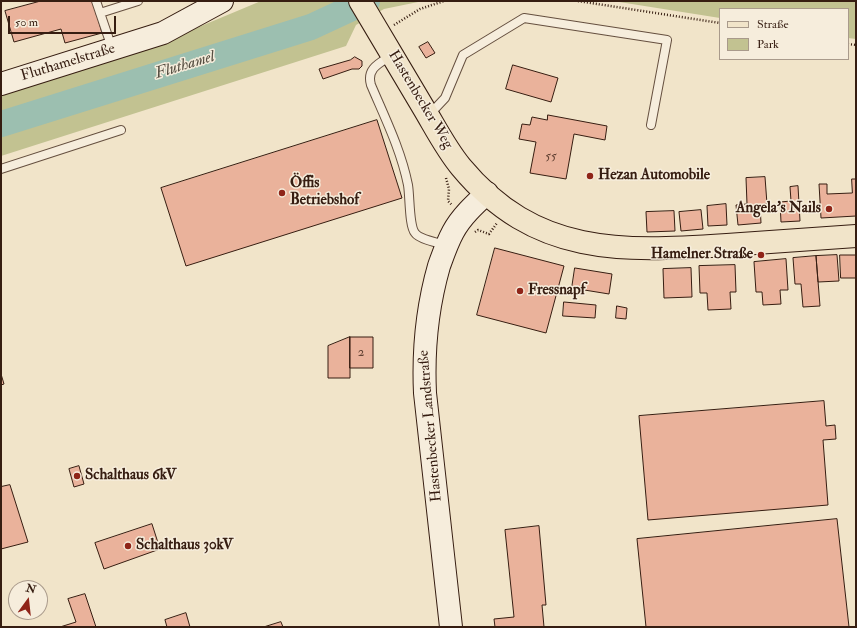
<!DOCTYPE html>
<meta charset="utf-8">
<style>
body{margin:0}
#map{position:relative;width:857px;height:628px;overflow:hidden;background:#f1e4c9;font-family:"IM FELL Double Pica",serif}
canvas{display:block}
.frame{position:absolute;inset:0;border:2px solid #361d11;pointer-events:none}
.legend{position:absolute;left:719px;top:8px;width:130px;height:52px;box-sizing:border-box;background:#f6eddc;border:1px solid #a99a8b;margin:0;padding:5px 7px;list-style:none;font-size:12px;color:#361d11}
.legend li{display:flex;align-items:center;gap:8px;height:20px}
.legend b{width:20px;border:1px solid #a99a8b}
.north{position:absolute;left:8px;top:580px;width:40px;height:40px;box-sizing:border-box;background:#f6eddc;border:1px solid #a99a8b;border-radius:50%;rotate:15deg;font-size:11px;font-weight:700;line-height:16px;text-align:center;color:#361d11}
.north::after{content:'';display:block;margin:auto;width:14px;height:18px;background:#8f2418;clip-path:polygon(50% 0,100% 100%,50% 72%,0 100%)}
.scale{position:absolute;left:8px;top:16px;width:108px;height:18px;box-sizing:border-box;border:2px solid #361d11;border-top:0;padding-left:5px;font-size:12px;line-height:14px;white-space:nowrap;color:#361d11;-webkit-text-stroke:3px #f6eddc;paint-order:stroke}
</style>
<div id="map">
<canvas width="857" height="628"></canvas>
<div class="frame"></div>
<ul class="legend">
<li><b style="height:5px;background:#f1e4c9"></b>Straße</li>
<li><b style="height:11px;background:#c2c291"></b>Park</li>
</ul>
<div class="north">N</div>
<div class="scale">50 m</div>
</div>
<script>
const context = document.querySelector('canvas').getContext('2d');
context.lineJoin = 'round';
function fill(path, color) {
  context.fillStyle = color;
  context.fill(path, 'evenodd');
}
function trace(path, color, width, dash) {
  context.strokeStyle = color;
  context.lineWidth = width;
  context.lineCap = dash ? 'butt' : 'round';
  context.setLineDash(dash || []);
  context.stroke(path);
}
function write(font, color, halo, rows, align = 'center') {
  context.font = font + ' "IM FELL Double Pica",serif';
  context.lineWidth = 3;
  context.setLineDash([]);
  context.textBaseline = 'middle';
  context.strokeStyle = halo;
  context.fillStyle = color;
  for (const [text, x, y, turn = 0] of rows) {
    context.save();
    context.translate(x, y);
    context.rotate((+turn || 0) * Math.PI / 180);
    context.textAlign = isNaN(turn) ? turn : align;
    if (halo) context.strokeText(text, 0, 0);
    context.fillText(text, 0, 0);
    context.restore();
  }
}
fill(new Path2D(`
 M261 1H423L384 9 356 25 346 46 1 156V95L139 52Z
 M613 1H856V39L848 38V9H720V18Z`), '#c2c291');
trace(new Path2D(`
 M1 124 311 27 367 1`), '#9cbfb0', 26);
const building = new Path2D(`
 M41 1H93L102 33 65 43 61 29 14 42 5 11Z
 M428 42 435 53 426 58 419 47Z
 M355 57 362 61V66L359 69H352L323 79 319 69 350 60Z
 M513 65 558 78 551 102 506 89Z
 M548 115 607 126 605 140 574 134 566 179 530 173 536 142 519 139 522 124 530 125 532 117 547 120Z
 M377 120 402 198 186 266 161 188Z
 M765 177 767 204 760 205 761 223 738 225 736 205 747 204 746 178Z
 M852 179H856V216L821 218 819 184H827V194L852 193Z
 M798 186 800 221 781 222 780 202 791 201 790 187Z
 M726 204 727 225 708 226 707 206Z
 M701 210 703 229 681 231 679 212Z
 M674 211 675 231 647 232 646 212Z
 M495 248 564 266 546 333 477 315Z
 M837 255 839 281 818 282 816 256Z
 M840 255H856V278H841Z
 M816 256 820 306 803 307 801 284H795L793 258Z
 M786 259 788 290H780L781 304 763 305 762 292H756L754 262Z
 M735 265 736 292H730L731 309 708 310 707 293H700L699 266Z
 M575 268 612 274 609 294 572 288Z
 M691 268 692 297 664 298 663 269Z
 M564 302 596 305 595 318 563 316Z
 M617 306 627 308 626 319 616 318Z
 M350 337H373V368H350Z
 M350 337V378H328V346Z
 M1 374 4 384 1 385Z
 M824 401 826 426 835 425 836 439 823 440 828 505 648 520 639 416Z
 M79 466 84 484 74 487 69 469Z
 M10 485 28 542 1 549V487Z
 M837 519 849 627H646L637 539Z
 M152 524 160 549 104 569 95 543Z
 M539 526 546 605H542L544 627H495L494 619 514 617 505 530Z
 M85 594 96 627H60L76 622 68 599Z
 M186 613 190 627H167L165 620Z
 M281 622 283 627H264Z`);
fill(building, '#eab29b');
trace(building, '#361d11', 1);
const lane = new Path2D(`
 M96 1 112 48
 M100 13 138 1
 M392 55C380 63 366 68 371 85 385 118 401 150 408 185 410 197 409 226 415 233 419 239 438 243 446 245
 M429 115 445 98 463 55 524 18 667 40 651 125
 M1 169 121 130`);
const secondary = new Path2D(`
 M1 84 163 33 222 1
 M451 627 425 393C423 350 427 308 439 266 443 255 447 243 453 232 461 217 474 205 487 193`);
const primary = new Path2D(`
 M360 1C381 36 402 72 423 107 435 127 446 149 461 167 535 256 621 252 727 245 770 242 813 239 856 236`);
trace(lane, '#654f3f', 10);
trace(secondary, '#361d11', 24);
trace(primary, '#361d11', 24);
trace(new Path2D(`
 M578 1 720 23
 M394 25 420 9 444 1
 M848 44 856 45
 M446 178 449 189 448 201 452 205
 M475 232 478 230 489 234 497 223`), '#361d11', 2.5, [1, 2]);
trace(lane, '#f6eddc', 8);
trace(secondary, '#f6eddc', 22);
trace(primary, '#f1e4c9', 22);
for (const [x, y, r, color] of [
 [590,176,4,"#8f2418"],
 [282,193,4,"#8f2418"],
 [829,209,4,"#8f2418"],
 [761,255,4,"#8f2418"],
 [520,291,4,"#8f2418"],
 [77,476,4,"#8f2418"],
 [128,546,4,"#8f2418"]
]) {
  const dot = new Path2D();
  dot.arc(x, y, r, 0, 2 * Math.PI);
  context.fillStyle = color;
  context.fill(dot);
  trace(dot, '#f6eddc', 1.5);
}
write('13px', '#634234', null, [
 ["55",551,157],
 ["2",361,353]
]);
write('15px', '#361d11', '#f6eddc', [
 ["Fluthamelstraße",68,63,-17],
 ["Hastenbecker Weg",420,100,59],
 ["Hastenbecker Landstraße",431,426,-95]
]);
write('bold 15px', '#361d11', '#f6eddc', [
 ["Hezan Automobile",598,176],
 ["Öffis",290,184],
 ["Betriebshof",290,201],
 ["Angela's Nails",821,209,"right"],
 ["Hamelner Straße",753,255,"right"],
 ["Fressnapf",528,291],
 ["Schalthaus 6kV",85,476],
 ["Schalthaus 30kV",136,546]
], 'left');
write('italic 16px', '#554e41', '#f6eddc', [
 ["Fluthamel",185,66,-17]
]);
</script>
